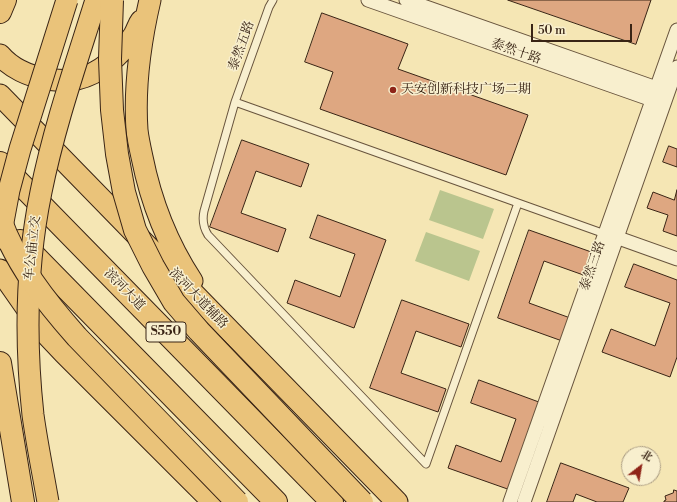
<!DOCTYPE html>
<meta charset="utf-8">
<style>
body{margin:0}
#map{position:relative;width:677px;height:502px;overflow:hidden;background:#f5e6b4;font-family:"Libre Bodoni","Noto Serif SC",serif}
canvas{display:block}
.north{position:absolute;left:621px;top:446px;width:40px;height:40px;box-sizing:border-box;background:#f8efce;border:1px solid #ac9e84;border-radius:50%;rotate:31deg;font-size:11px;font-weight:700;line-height:16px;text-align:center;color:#392415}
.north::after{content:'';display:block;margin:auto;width:14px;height:18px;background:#8f2418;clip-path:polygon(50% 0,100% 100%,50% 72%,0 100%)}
.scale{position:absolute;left:531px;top:24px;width:101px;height:18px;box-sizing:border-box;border:2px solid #392415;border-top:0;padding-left:5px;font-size:12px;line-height:14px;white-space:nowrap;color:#392415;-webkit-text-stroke:3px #f8efce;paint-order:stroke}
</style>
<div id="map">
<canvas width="677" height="502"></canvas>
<div class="north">北</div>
<div class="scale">50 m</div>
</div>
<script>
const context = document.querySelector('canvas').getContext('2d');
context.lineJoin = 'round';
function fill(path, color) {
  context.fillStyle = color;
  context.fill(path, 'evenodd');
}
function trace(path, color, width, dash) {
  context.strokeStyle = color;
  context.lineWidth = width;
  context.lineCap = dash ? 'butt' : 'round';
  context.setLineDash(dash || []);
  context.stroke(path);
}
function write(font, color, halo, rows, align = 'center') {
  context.font = font + ' "Libre Bodoni","Noto Serif SC",serif';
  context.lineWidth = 3;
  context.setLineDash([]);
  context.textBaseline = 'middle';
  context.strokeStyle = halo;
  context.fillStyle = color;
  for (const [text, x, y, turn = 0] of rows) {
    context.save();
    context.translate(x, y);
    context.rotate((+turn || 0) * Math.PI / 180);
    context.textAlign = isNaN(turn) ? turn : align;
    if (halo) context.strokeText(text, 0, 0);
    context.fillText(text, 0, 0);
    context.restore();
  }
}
fill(new Path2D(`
 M440 190 494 209 483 239 429 220Z
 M426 232 480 251 469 281 415 261Z`), '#bac58e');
const building = new Path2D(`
 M508 0H651L636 44Z
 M322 13 408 44 398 69 528 115 506 175 320 109 333 72 305 62Z
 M242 140 309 164 301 187 256 171 241 213 286 229 278 252 210 227Z
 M669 146 677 149V167L663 162Z
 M677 190V236L663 231 668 215 647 208 653 192 674 200Z
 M318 215 386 240 354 328 287 303 295 280 340 297 355 254 310 238Z
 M529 230 597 254 589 277 544 261 529 303 573 319 565 342 498 318Z
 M634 264 677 280V357L670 377 602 352 611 329 655 346 670 303 625 287Z
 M402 300 469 324 461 347 416 331 401 373 446 389 438 412 370 388Z
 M479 380 547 405 516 492 448 468 456 445 501 462 516 419 471 403Z
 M561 463 629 488 623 502H597L576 494 573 502H547Z
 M674 490 677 491V502H664V501L666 500 665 496 673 493Z`);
fill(building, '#dea781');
trace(building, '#392415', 1);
const service = new Path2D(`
 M273 0 269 7 235 102 204 211C202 220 203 227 208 235L426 464 518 203
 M235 102 605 234`);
const minor = new Path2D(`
 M368 0 661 103
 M406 0 665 91
 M610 235 677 259
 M510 502 677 30
 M524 502 677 67`);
const primary = new Path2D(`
 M150 0C140 43 134 86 137 130 138 139 140 148 142 157 151 202 167 243 192 281
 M0 55C11 68 29 76 46 79 56 80 67 82 77 79 100 74 121 55 134 35 137 30 138 25 141 21
 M0 95 397 502
 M0 270 32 316 47 335 64 353 213 502`);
const trunk = new Path2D(`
 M0 12 5 0
 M0 163 332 502
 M20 241 276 502
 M0 363 23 502`);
trace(service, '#68543d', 9);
trace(minor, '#68543d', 15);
trace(primary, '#392415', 23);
trace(trunk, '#392415', 24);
trace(service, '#f8efce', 7);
trace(minor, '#f8efce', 13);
trace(primary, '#eac37a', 21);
trace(trunk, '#eac37a', 22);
const primaryBridge = new Path2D(`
 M0 238 9 190 20 149 67 0
 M48 502C43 473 37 444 33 415 25 341 26 265 41 192 54 127 76 64 96 0`);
const trunkBridge = new Path2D(`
 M112 0 110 59 112 110 117 154 124 192 135 230 153 266 174 302 199 331 362 502
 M0 219C16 264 46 302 77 337L237 502`);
trace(primaryBridge, '#392415', 23, []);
trace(trunkBridge, '#392415', 24, []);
trace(primaryBridge, '#eac37a', 21);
trace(trunkBridge, '#eac37a', 22);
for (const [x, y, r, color] of [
 [393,90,4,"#8f2418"]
]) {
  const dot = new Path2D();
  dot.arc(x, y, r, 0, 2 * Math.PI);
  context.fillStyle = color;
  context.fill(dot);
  trace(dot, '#f8efce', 1.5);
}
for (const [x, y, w] of [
 [166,332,40]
]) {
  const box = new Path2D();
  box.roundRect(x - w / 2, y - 10, w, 20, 3);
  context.fillStyle = '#f8efce';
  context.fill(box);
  trace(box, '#392415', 1);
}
write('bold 12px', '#392415', null, [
 ["S550",166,332]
]);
write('13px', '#392415', '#f8efce', [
 ["泰然五路",242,46,-70],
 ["泰然十路",516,52,19],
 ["车公庙立交",33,248,-84],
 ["泰然三路",593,266,-71],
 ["滨河大道",124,290,46],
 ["滨河大道辅路",198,299,46]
]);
write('13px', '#392415', '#f8efce', [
 ["天安创新科技广场二期",401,90]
], 'left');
</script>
